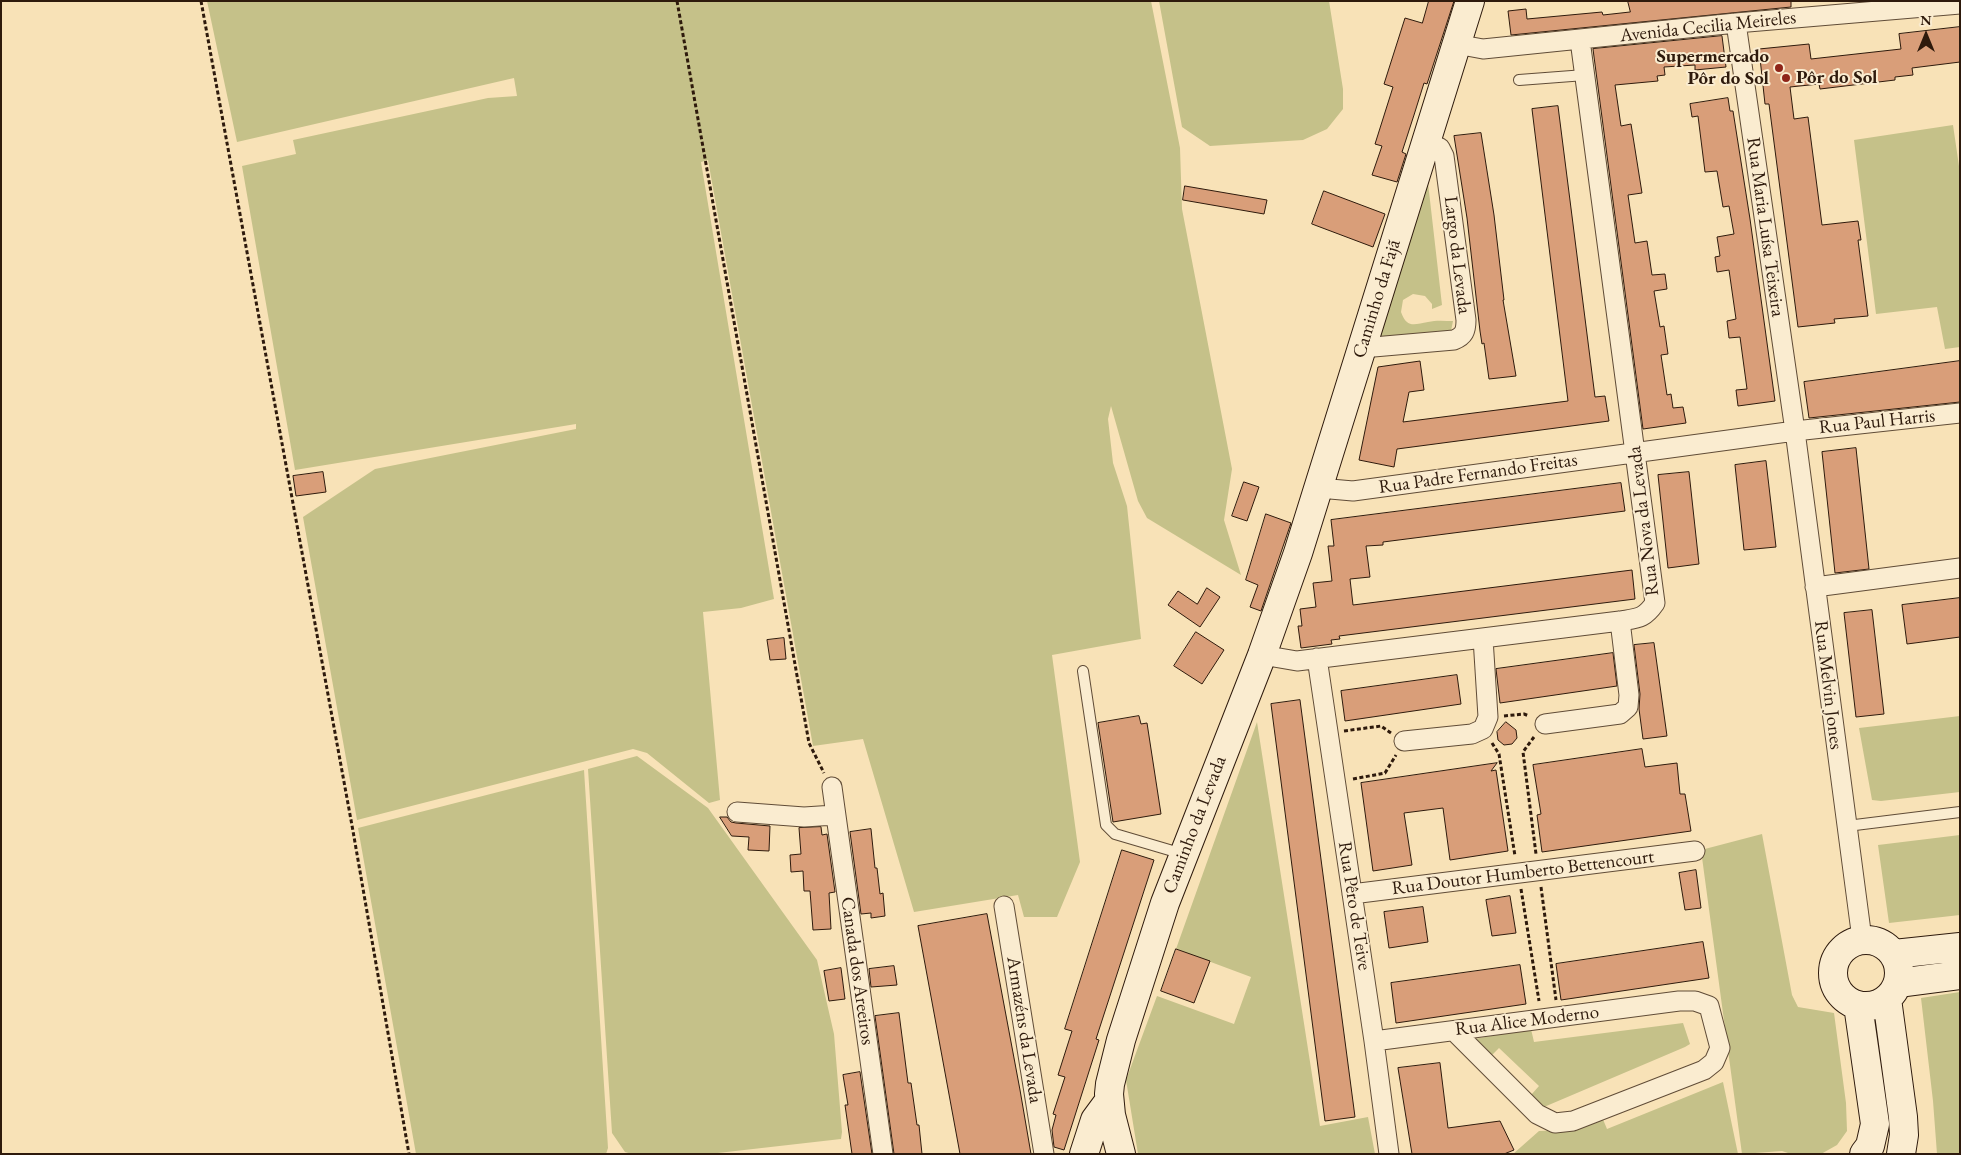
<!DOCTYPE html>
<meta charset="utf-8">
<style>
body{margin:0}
#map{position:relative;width:1961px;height:1155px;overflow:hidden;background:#f8e2b7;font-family:"EB Garamond",serif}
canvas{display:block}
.frame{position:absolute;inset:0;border:2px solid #2e1a0c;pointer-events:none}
.north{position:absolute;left:1901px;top:10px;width:50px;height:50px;-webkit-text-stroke:4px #faecd0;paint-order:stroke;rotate:0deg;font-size:14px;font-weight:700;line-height:20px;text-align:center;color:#2e1a0c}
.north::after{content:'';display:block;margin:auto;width:18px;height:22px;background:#2e1a0c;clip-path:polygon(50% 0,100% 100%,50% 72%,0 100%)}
</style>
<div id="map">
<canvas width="1961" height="1155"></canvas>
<div class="frame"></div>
<div class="north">N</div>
</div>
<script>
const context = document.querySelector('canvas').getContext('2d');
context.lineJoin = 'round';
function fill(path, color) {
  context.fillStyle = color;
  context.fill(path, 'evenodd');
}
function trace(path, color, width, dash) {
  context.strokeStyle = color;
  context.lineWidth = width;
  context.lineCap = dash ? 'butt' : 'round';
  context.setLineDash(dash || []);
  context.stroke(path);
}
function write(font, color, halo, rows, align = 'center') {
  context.font = font + ' "EB Garamond",serif';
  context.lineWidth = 4;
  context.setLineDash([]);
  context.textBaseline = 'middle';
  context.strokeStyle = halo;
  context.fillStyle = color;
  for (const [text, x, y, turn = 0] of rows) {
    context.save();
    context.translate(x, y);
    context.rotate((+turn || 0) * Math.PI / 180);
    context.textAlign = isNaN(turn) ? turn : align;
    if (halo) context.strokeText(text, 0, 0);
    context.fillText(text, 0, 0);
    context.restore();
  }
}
fill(new Path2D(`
 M207 1H1151L1180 148 1182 209 1232 469 1224 520 1241 575 1147 518 1138 501 1111 406 1108 419 1113 463 1127 506 1141 639 1052 655 1080 862 1057 917H1024L1018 895 914 912 863 739 813 746 708 160 701 162 774 599 741 608 703 612 720 800 709 803 647 753 633 749 357 820 303 517 375 469 576 429V424L295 470 242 166 296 154 293 140 488 98 517 96 514 78 237 142Z
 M1159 1H1329L1343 89V109L1327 129 1303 140 1210 146 1182 127Z
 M1953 125 1960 173V347L1945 349 1937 307 1876 314 1854 140Z
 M1428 183 1442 305 1432 309V304L1425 296 1413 294 1403 300 1401 312C1407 329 1415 324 1428 322 1436 320 1445 321 1453 321L1451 331 1378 341 1422 186Z
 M1960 716V792L1881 801 1872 800 1859 728Z
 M1257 722 1320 1126 1368 1117 1375 1154H1138L1126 1080 1157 996 1234 1024 1251 977 1176 949Z
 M637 756 708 808 817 960 834 1034 842 1132 841 1139 709 1154H632L625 1152 612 1133 588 769Z
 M584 770 608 1148 606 1154H416L358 828Z
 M1762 834 1792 995 1798 1007 1834 1013 1846 1103 1847 1131 1837 1145 1821 1154H1791L1782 1151 1742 1154 1701 850Z
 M1960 835V915L1889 923 1878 845Z
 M1960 992V1154H1937L1933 1101 1921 998Z
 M1683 1023 1690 1044 1685 1047 1544 1107 1531 1095 1539 1086 1499 1048 1490 1057 1474 1039 1531 1029 1534 1042Z
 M1723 1082 1738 1154H1513L1539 1131 1568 1130 1602 1117 1607 1129Z`), '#c5c189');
const building = new Path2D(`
 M1429 1H1454L1427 84 1424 83 1414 115 1402 152 1406 154 1397 182 1372 175 1382 146 1375 144 1393 87 1384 84 1405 18 1422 23Z
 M1628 1H1791V7L1511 35 1508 11 1526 9 1527 19 1602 12 1603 15 1630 12Z
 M1960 27V62L1912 68 1913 75 1895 77V80L1820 89 1819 84 1790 87 1794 119 1808 117 1822 225 1858 221 1861 240H1858L1868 316 1834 319 1835 323 1798 327 1769 104H1765L1759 49 1809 44 1811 59 1901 49 1899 34Z
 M1722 36 1726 67 1695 70V65L1664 67 1665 75 1657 76 1658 81 1615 85 1621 126 1631 124 1642 193 1628 195 1635 243 1647 241 1652 275 1665 274 1667 289 1654 291 1660 327 1664 326 1668 354 1661 355 1667 395 1671 394 1673 408 1683 407 1686 423 1643 429 1593 49Z
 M1728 98 1730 111H1733L1750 219 1775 401 1738 406 1736 390 1747 389 1740 337 1729 338 1727 321 1736 319 1729 270 1717 272 1715 257 1720 256 1717 237 1734 234 1729 206 1723 207 1717 171 1705 172 1698 116 1692 117 1690 104Z
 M1558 106 1595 397 1605 396 1609 421 1397 449 1394 467 1359 460 1378 367 1420 361 1424 390 1409 392 1403 422 1568 401 1532 109Z
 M1481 133 1494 215 1504 300H1503L1516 376 1489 379 1484 343 1482 344 1480 331 1467 218 1454 136Z
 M1185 186 1267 200 1264 214 1183 200Z
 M1324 191 1385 214 1373 247 1312 224Z
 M1960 361V402L1809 418 1804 382Z
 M1856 448 1869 569 1835 573 1822 452Z
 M1766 461 1776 547 1744 550 1735 465Z
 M323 472 326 492 296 496 293 476Z
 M1689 472 1699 564 1668 568 1658 475Z
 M1244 482 1259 487 1247 521 1232 516Z
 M1621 483 1625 511 1383 542V545L1366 546 1370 577 1350 579 1353 605 1632 570 1635 599 1339 636 1340 639 1331 640 1332 644 1301 648 1298 626H1302L1300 609 1316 607 1313 583 1332 581 1328 546H1334L1331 520Z
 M1266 514 1291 523 1261 611 1250 607 1258 585 1246 580Z
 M1207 588 1220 597 1200 627 1168 605 1178 591 1197 604Z
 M1960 598V637L1907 644 1902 605Z
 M1872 610 1884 714 1856 717 1844 613Z
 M1196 632 1224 650 1202 684 1174 666Z
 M784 638 786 659 770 660 767 640Z
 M1654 643 1667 736 1643 739 1639 709 1640 694 1634 645Z
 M1613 653 1617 686 1500 703 1496 669Z
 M1457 675 1461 704 1345 721 1341 691Z
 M1300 700 1355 1117 1325 1121 1271 704Z
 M1139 716 1141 724 1147 723 1161 814 1113 822 1098 723Z
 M1506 722 1516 730 1517 738 1512 744 1504 745 1498 740 1497 732Z
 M1642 749 1645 767 1677 763 1680 794H1685L1691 831 1542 852 1537 815 1541 814 1533 765Z
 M1497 763 1491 771 1496 770 1508 851 1450 860 1443 808 1404 813 1412 865 1373 871 1361 783Z
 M720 817H727L731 822 736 823 770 826 769 851 748 850 749 837 732 836Z
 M821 827 822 835 827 834 835 892 829 893 831 929 813 930 810 891H804L803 871 791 872 790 855 801 854 799 828Z
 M871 829 875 868H877L880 894 883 893 885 916 871 918V913L861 914 850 832Z
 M1122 850 1154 860 1096 1039 1099 1040 1064 1150 1054 1147 1052 1130 1056 1115 1053 1114 1065 1077 1058 1075 1072 1031 1065 1029Z
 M1696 870 1701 908 1685 910 1679 873Z
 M1510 896 1516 933 1492 936 1486 900Z
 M1423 907 1428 942 1389 948 1384 912Z
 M987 914 1020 1090 1031 1154H960L918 926Z
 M1703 942 1709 978 1561 1000 1556 964Z
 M1176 949 1210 961 1194 1003 1161 991Z
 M1520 965 1526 1004 1396 1023 1391 983Z
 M894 966 897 985 871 987 869 969Z
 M841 968 845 999 829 1001 824 971Z
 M899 1013 908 1083H911L917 1125H919L922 1154H894L875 1016Z
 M1440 1063 1448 1128 1500 1121 1514 1150 1504 1154H1412L1398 1068Z
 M860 1072 872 1154H852L845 1105H848L843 1075Z`);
fill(building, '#d99e79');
trace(building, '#2e1a0c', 1);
const lane = new Path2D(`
 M1519 80 1585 75
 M1083 671 1106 825 1115 834 1183 854
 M1847 826 1960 812`);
const street = new Path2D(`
 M1736 23 1795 431 1862 939
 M1456 44 1483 49 1736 23 1960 4
 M1362 348 1454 340C1464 336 1466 331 1466 320L1444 156 1440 148 1426 141
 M1319 488 1353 491 1795 431 1960 413
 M1815 587 1960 568
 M1262 655 1297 661 1620 621C1638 618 1644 619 1655 603L1580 40
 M1317 658 1374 1041 1389 1154
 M1545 724 1620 714 1628 707 1629 695 1620 621
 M1404 741 1472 734 1483 729 1488 717 1483 638
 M832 787 883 1154
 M737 812 804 817 835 815
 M1352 894 1695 851
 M1004 906 1044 1154
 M1374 1041 1679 1001H1695L1709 1006 1720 1048 1714 1062 1704 1070 1573 1121 1555 1123 1537 1114 1454 1031`);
const secondary = new Path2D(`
 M1833 973a33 33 0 1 1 66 0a33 33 0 1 1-66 0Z
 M1894 954 1960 947
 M1898 983 1960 975
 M1887 999 1903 1117 1904 1135 1901 1154
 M1858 1005 1875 1124 1870 1146 1864 1154
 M1084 1154 1095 1120 1109 1101
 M1121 1154 1111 1115 1109 1094 1110 1084 1121 1040 1165 903 1262 655 1298 553 1470 1`);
trace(lane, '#604c37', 12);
trace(street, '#604c37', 21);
trace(secondary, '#2e1a0c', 30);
trace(new Path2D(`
 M201 1 353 831 409 1154
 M677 1 809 743 824 773
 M1504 716 1524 714 1529 716
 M1344 731 1381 726 1391 733
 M1534 737 1523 752 1536 854
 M1492 743 1499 754 1515 856
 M1353 779 1385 773 1396 755
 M1541 887 1556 1000
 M1521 889 1539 1001`), '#2e1a0c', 3, [4, 2.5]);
trace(lane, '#faecd0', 10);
trace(street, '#faecd0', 19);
trace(secondary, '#faecd0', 28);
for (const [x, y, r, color] of [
 [1779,68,5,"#8f2418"],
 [1786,78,5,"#8f2418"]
]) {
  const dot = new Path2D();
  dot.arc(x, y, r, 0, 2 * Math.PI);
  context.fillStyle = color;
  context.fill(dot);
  trace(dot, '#faecd0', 2);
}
write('19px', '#2e1a0c', '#faecd0', [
 ["Avenida Cecilia Meireles",1708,27,-6],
 ["Rua Maria Luísa Teixeira",1765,227,82],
 ["Largo da Levada",1457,255,83],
 ["Caminho da Fajã",1377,299,-73],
 ["Rua Paul Harris",1877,422,-6],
 ["Rua Padre Fernando Freitas",1478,474,-8],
 ["Rua Nova da Levada",1644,521,-97],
 ["Rua Melvin Jones",1828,685,83],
 ["Caminho da Levada",1195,825,-69],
 ["Rua Doutor Humberto Bettencourt",1523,873,-7],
 ["Rua Pêro de Teive",1354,906,81],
 ["Canada dos Areeiros",857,971,82],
 ["Rua Alice Moderno",1527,1021,-7],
 ["Armazéns da Levada",1024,1030,81]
]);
write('bold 19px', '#2e1a0c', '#faecd0', [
 ["Supermercado",1769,57],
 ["Pôr do Sol",1769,79],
 ["Pôr do Sol",1796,78,"left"]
], 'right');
</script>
